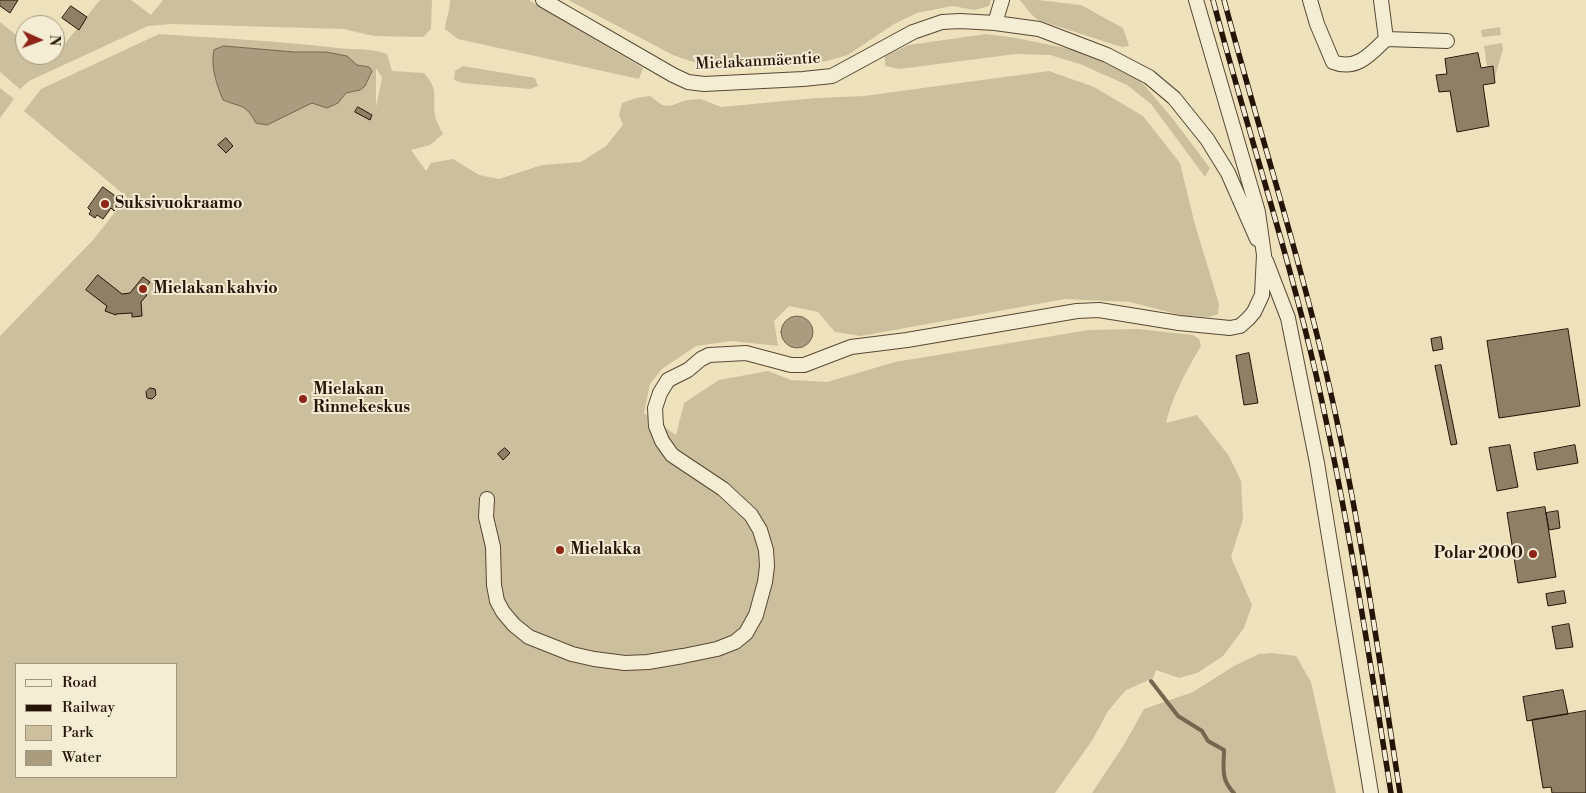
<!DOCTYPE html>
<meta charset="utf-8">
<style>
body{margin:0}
#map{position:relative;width:1586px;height:793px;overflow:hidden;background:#eee2bc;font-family:"Libre Bodoni",serif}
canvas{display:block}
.legend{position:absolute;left:15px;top:663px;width:162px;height:115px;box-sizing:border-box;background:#f4ecd3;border:1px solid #a29681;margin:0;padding:6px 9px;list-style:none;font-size:15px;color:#261406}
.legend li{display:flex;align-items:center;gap:10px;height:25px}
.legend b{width:25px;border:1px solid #a29681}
.north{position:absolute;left:15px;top:15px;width:50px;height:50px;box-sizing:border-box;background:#f4ecd3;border:1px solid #a29681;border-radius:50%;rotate:92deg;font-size:14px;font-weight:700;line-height:20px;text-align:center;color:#261406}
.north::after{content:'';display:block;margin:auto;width:18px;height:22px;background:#8f2418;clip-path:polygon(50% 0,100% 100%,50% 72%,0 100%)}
</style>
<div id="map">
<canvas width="1586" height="793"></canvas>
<ul class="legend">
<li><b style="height:6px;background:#f4ecd3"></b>Road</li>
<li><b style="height:6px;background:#261406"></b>Railway</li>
<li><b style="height:14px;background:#ccbf9d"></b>Park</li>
<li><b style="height:14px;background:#aa9c7e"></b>Water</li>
</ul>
<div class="north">N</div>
</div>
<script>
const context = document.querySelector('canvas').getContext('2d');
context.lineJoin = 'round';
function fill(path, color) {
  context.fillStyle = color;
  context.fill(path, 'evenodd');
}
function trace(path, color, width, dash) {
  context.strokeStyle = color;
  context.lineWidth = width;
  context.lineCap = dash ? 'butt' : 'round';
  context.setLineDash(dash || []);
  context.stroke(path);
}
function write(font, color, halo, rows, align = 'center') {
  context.font = font + ' "Libre Bodoni",serif';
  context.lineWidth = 4;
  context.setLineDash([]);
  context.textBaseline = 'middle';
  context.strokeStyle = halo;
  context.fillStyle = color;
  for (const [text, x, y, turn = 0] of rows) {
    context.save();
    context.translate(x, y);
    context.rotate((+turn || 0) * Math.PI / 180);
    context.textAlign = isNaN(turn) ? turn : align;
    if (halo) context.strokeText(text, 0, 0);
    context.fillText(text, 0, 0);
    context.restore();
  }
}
fill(new Path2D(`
 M100 0H131L151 15 163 0H432L431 29 423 37 374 36 343 29 172 24 148 26 29 81 20 89 0 72V22L25 42V55H41L50 62Z
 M450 0H529L643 68 639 79 458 39 445 29C446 18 450 10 450 0Z
 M568 0H991L989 6 975 10 952 6 917 13 894 24 848 55 827 61 788 66H705L673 55Z
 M1020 0H1037L1081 5 1123 28 1129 46 1122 47 1115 45 1038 20 1031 14Z
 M1500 27 1501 35 1482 37 1481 30Z
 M159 34C219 38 279 41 338 48 355 50 371 48 387 54L392 71 424 73C440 92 432 94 435 115 436 121 440 128 443 134L430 145 411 150 426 171 431 163 453 159 479 175 499 179 542 165 581 162 606 146 623 125 619 115 622 103 636 98 650 96 662 105 670 106 687 100 701 99 721 107 816 98 864 96 1049 71 1094 87 1143 116 1180 163 1194 221 1219 304 1218 314 1209 317 1184 316 1130 302 1065 299 861 336 835 332 818 312 789 306 774 321 778 346 732 341 696 346 662 369 650 384 644 413 676 435 684 403 719 380 768 371 791 380 827 382 895 362 1089 330 1138 329 1193 335 1199 339 1201 346C1187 370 1172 396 1166 423L1197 415 1229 456 1241 481 1243 519 1231 557 1252 605 1244 628 1223 656 1197 673 1179 678 1156 670 1153 678 1126 690 1108 711 1093 739 1055 793H0V336L93 240 127 197 24 111 41 89ZM376 68 382 78 376 107ZM16 664H176V777H16Z
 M986 34 1016 38 1080 51 1140 80 1173 119 1210 168 1205 177 1151 104 1127 85 1080 64 1050 55 1016 54 899 69 885 66V56L909 45Z
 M1502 43 1503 49 1495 77 1493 65 1487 66 1484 46Z
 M463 66 535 78 538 86 530 89 462 83 454 80 455 71Z
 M0 88 14 99 0 118Z
 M1272 653 1296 656 1311 682 1336 793H1092L1125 743 1144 709 1193 692 1234 666 1259 654Z`), '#ccbf9d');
const water = new Path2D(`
 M224 46 294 52H326L347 56 357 65 369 67 372 71 365 86 360 90 346 93 338 103 327 108 312 103 267 125 256 123C245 103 242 108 223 100 217 85 210 66 214 50Z
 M781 332a16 16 0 1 1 32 0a16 16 0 1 1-32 0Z`);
fill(water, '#aa9c7e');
trace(water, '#75664e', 1);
trace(new Path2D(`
 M1151 681 1178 716 1202 731 1208 741 1224 750C1224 767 1220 779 1234 793`), '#75664e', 4);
const building = new Path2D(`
 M0 0H18L10 13 0 6Z
 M71 6 87 17 79 30 62 18Z
 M1478 53 1481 68 1493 66 1495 83 1483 85 1489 126 1457 132 1450 91 1439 92 1436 75 1447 74 1445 59Z
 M358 107 372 115 370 120 355 112Z
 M226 138 233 146 226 153 218 145Z
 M103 187 118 198 117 200 120 202 114 211 111 208 103 219 97 215 95 218 89 214 91 211 88 208Z
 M98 275 122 294 130 293 143 277 150 282 146 287 145 294 147 295 141 302 142 316 132 317V313L116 314V315L105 311 107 306 86 290Z
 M1568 329 1580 406 1499 418 1487 341Z
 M1441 337 1443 349 1433 351 1431 339Z
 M1249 353 1258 403 1244 405 1236 356Z
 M1441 365 1457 444 1451 445 1435 366Z
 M150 388 155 389 156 395 152 399 147 398 146 392Z
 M1510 445 1518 487 1497 491 1489 448Z
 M1575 445 1578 463 1537 470 1534 453Z
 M505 448 510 453 503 460 498 454Z
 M1545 507 1556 577 1518 583 1507 513Z
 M1558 511 1560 528 1549 530 1546 513Z
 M1564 591 1566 603 1548 606 1546 594Z
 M1569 624 1573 647 1556 649 1552 627Z
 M1563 690 1568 714 1527 721 1523 697Z
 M1586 711V793H1552L1551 787 1543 788 1532 720Z`);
fill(building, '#8e7f65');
trace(building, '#261406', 1);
const minor = new Path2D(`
 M543 0 673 75 688 82 704 84 803 79 832 76 913 32 942 22 960 21 995 23 1039 29 1107 55 1149 77 1174 98 1207 139 1228 173 1257 239
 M1310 0 1317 24 1333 62C1356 71 1370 55 1386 39L1447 41
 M1381 0 1386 39
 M995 23 1002 0
 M1266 261 1288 318 1317 463 1371 793
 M487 499 486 517 493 547 494 585 497 601 503 612 514 625 529 637 572 654 594 659 625 663 648 662 683 656 717 649 735 642 746 633 756 615 765 582 767 566 766 550 760 530 751 515 723 489 672 455 662 441 656 426 655 408 660 393 668 380 688 370 701 359 709 355 746 353 791 365H804L851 347 907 340 1077 311 1099 310 1179 323 1230 328 1240 326 1248 319 1254 312 1262 295 1264 255 1258 212 1196 0`);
trace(minor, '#584834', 16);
trace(minor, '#f4ecd3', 14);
const rail = new Path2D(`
 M1213 0C1246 126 1288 251 1317 379 1348 516 1369 655 1391 793
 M1224 0C1262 142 1308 282 1338 426 1364 548 1381 671 1400 793`);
trace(rail, '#261406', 5.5);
trace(rail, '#f4ecd3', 4, [11]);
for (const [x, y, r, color] of [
 [105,204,5,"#8f2418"],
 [143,289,5,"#8f2418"],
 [303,399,5,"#8f2418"],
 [560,550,5,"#8f2418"],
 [1533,554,5,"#8f2418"]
]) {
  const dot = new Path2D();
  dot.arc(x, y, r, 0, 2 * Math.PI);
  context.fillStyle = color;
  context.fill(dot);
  trace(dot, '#f4ecd3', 2);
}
write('16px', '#261406', '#f4ecd3', [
 ["Mielakanmäentie",758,62,-3]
]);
write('bold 16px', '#261406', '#f4ecd3', [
 ["Suksivuokraamo",115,204],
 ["Mielakan kahvio",153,289],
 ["Mielakan",313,390],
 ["Rinnekeskus",313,408],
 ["Mielakka",570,550],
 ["Polar 2000",1523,554,"right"]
], 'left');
</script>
